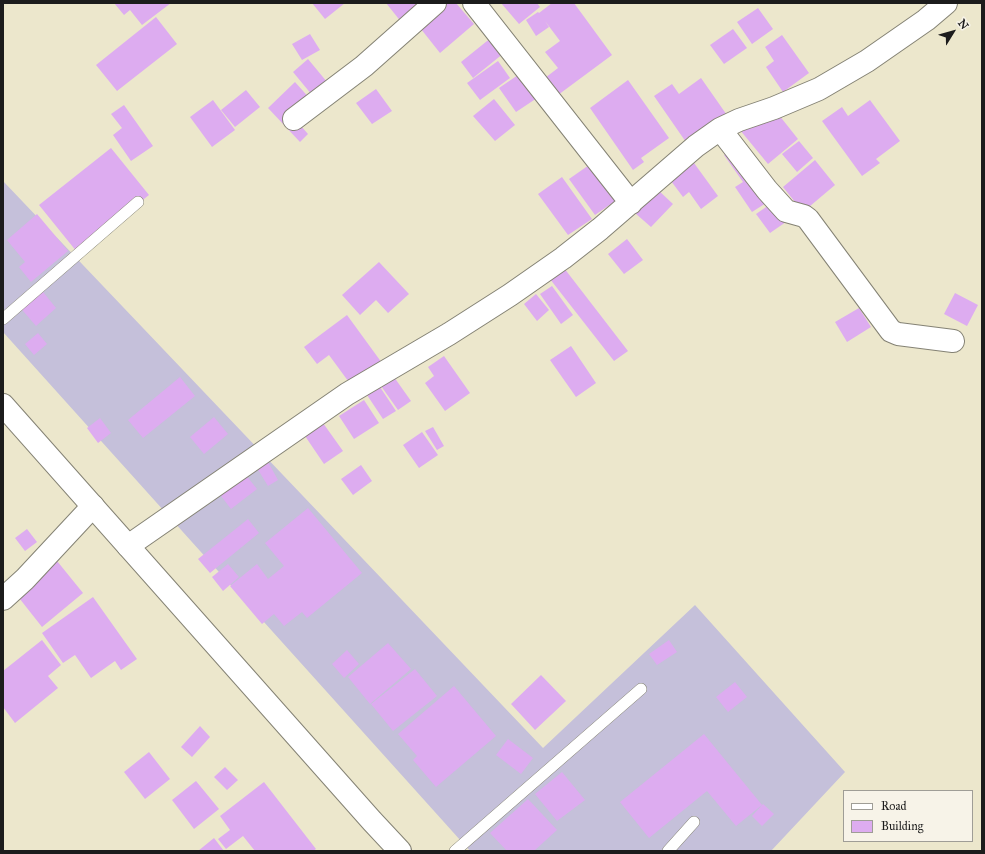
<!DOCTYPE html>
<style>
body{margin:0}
#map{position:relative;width:985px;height:854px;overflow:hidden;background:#ece7cc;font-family:"IM FELL Great Primer",serif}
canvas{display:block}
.frame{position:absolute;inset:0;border:4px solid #1c1c1c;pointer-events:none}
.legend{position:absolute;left:843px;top:790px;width:130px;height:52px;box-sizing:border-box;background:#f7f3e8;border:1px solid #9f9d96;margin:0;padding:5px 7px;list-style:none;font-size:12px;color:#1c1c1c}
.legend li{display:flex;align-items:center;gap:8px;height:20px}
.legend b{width:20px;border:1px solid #9f9d96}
.north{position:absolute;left:933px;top:12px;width:40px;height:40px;-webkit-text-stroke:3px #f7f3e8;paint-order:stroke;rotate:53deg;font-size:11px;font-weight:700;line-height:16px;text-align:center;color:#1c1c1c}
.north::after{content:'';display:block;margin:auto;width:14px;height:18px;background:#1c1c1c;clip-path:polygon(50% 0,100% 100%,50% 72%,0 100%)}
</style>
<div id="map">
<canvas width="985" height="854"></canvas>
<div class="frame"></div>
<ul class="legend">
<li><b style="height:5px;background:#fff"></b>Road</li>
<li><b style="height:11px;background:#ddacf0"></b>Building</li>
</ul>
<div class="north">N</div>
</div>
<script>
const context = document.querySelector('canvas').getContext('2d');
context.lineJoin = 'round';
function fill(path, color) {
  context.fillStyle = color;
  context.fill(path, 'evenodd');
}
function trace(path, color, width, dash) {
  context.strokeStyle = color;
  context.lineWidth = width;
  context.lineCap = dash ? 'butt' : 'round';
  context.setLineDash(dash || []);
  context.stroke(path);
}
fill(new Path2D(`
 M3 181 543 748 695 605 845 772 771 851H470L3 332Z`), '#c5c0da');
fill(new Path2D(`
 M114 3H171L142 25 130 10 124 15Z
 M312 3H345L325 19Z
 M386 3H434L406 28Z
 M442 3H456L474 24 440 53 417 24Z
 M501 3H537L540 7 519 24Z
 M552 3H574L612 55 558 95 545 78 558 68 545 52 560 41 545 21 549 27 536 36 526 20 538 12 539 13Z
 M758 8 773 29 752 44 737 22Z
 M156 17 177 44 117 91 96 65Z
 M733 29 747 48 724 64 710 45Z
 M310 34 320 50 302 60 292 44Z
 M782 35 809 73 783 92 766 67 774 61 765 47Z
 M492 37 504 53 473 78 461 62Z
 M308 59 332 88 317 101 293 72Z
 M498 61 510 78 480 100 467 83Z
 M521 73 537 98 516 112 499 88Z
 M701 78 729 118 688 145 654 96 672 84 679 94Z
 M628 80 669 138 641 158 644 162 633 170 590 108Z
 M295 82 312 101 294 118 308 134 300 142 268 108Z
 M376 89 392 111 372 124 356 103Z
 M246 90 260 107 235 127 221 110Z
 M494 99 515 125 495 141 473 116Z
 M213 100 235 130 212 147 190 117Z
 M870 100 900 141 876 159 880 163 862 176 822 121 842 107 848 116Z
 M124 105 153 146 131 161 113 135 122 128 111 114Z
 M775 110 798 139 768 164 740 130Z
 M799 141 813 158 797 172 782 154Z
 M741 144 777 196 752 212 735 187 743 182 724 155Z
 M111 148 149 195 77 252 39 205Z
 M815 160 835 185 803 212 783 187Z
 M592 163 618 199 595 215 569 179Z
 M694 163 718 196 701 209 689 192 683 197 671 181Z
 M562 177 592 219 568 235 538 194Z
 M657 189 673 204 651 227 635 213Z
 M782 196 796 215 770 233 756 214Z
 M37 214 68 251 31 282 19 267 25 262 7 240Z
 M627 239 643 260 624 274 608 254Z
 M379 262 409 294 388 313 376 300 360 315 342 295Z
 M564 268 628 351 614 361 550 279Z
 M552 286 573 315 561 324 540 294Z
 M39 287 56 308 36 326 18 305Z
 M955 293 978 305 967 326 944 314Z
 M536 294 549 310 537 321 524 304Z
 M859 308 871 327 847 342 835 322Z
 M347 315 382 363 351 385 329 355 317 364 304 347Z
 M38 333 47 344 34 355 25 344Z
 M571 346 596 383 576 397 550 360Z
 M444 356 470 393 445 411 425 383 434 376 428 367Z
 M180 377 195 396 143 438 128 420Z
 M394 377 411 401 398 410 381 386Z
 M380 387 396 411 383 419 367 395Z
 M364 400 379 423 354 439 339 416Z
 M214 417 228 434 204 454 190 437Z
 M100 418 111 433 98 443 87 428Z
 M323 423 343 451 324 464 305 436Z
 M433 427 444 446 437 450 425 431Z
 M422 432 438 455 419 468 403 445Z
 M268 462 278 480 268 486 257 468Z
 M361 465 372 481 353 495 341 479Z
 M241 469 257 489 231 509 215 488Z
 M308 508 362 573 307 618 302 612 284 626 274 614 262 624 230 586 257 564 268 579 284 566 265 543Z
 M248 519 259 533 210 573 198 559Z
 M27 529 37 542 25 551 15 538Z
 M53 556 83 593 42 627 12 589Z
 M228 564 239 577 223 591 212 577Z
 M93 597 137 659 121 670 115 661 91 678 75 655 63 663 42 633Z
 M42 640 61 665 48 676 58 688 15 723 3 707V671Z
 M669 640 677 652 657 665 649 654Z
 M388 643 411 669 370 704 348 677Z
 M347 650 359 664 344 678 332 664Z
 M415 669 437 696 393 731 371 704Z
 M541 675 566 701 535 730 511 704Z
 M735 682 747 697 728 712 716 697Z
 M454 686 496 736 436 787 413 760 417 756 398 734Z
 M200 726 210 737 192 757 181 747Z
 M704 734 762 805 736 826 707 791 649 838 620 802Z
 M508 739 533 758 521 774 496 755Z
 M149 752 170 779 145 799 124 772Z
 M225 767 238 780 227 790 214 777Z
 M562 772 585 800 557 821 535 794Z
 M196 781 219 809 194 829 172 800Z
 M264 782 316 849 313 851H255L243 836 226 849 218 839 230 830 220 816Z
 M528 799 557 830 534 851H507L490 833Z
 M763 804 774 814 762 826 752 816Z
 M214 838 224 851H198Z`), '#ddacf0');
const service = new Path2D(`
 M3 319 138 202
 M455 851 641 689
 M668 851 694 822`);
const minor = new Path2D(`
 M474 3 631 203
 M294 119 364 66 435 3
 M720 129 767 190 786 211 804 216 808 219 891 331 898 334 953 341
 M128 546 347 394 449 334 510 295 563 258 600 229 696 146 720 129 739 120 774 108 819 89 867 61 926 20 946 3
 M3 599 25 579 93 506`);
const primary = new Path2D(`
 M3 405 372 821 400 851`);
trace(service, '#848274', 12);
trace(minor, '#848274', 24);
trace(primary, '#848274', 24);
trace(service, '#fff', 11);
trace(minor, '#fff', 22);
trace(primary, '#fff', 22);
</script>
